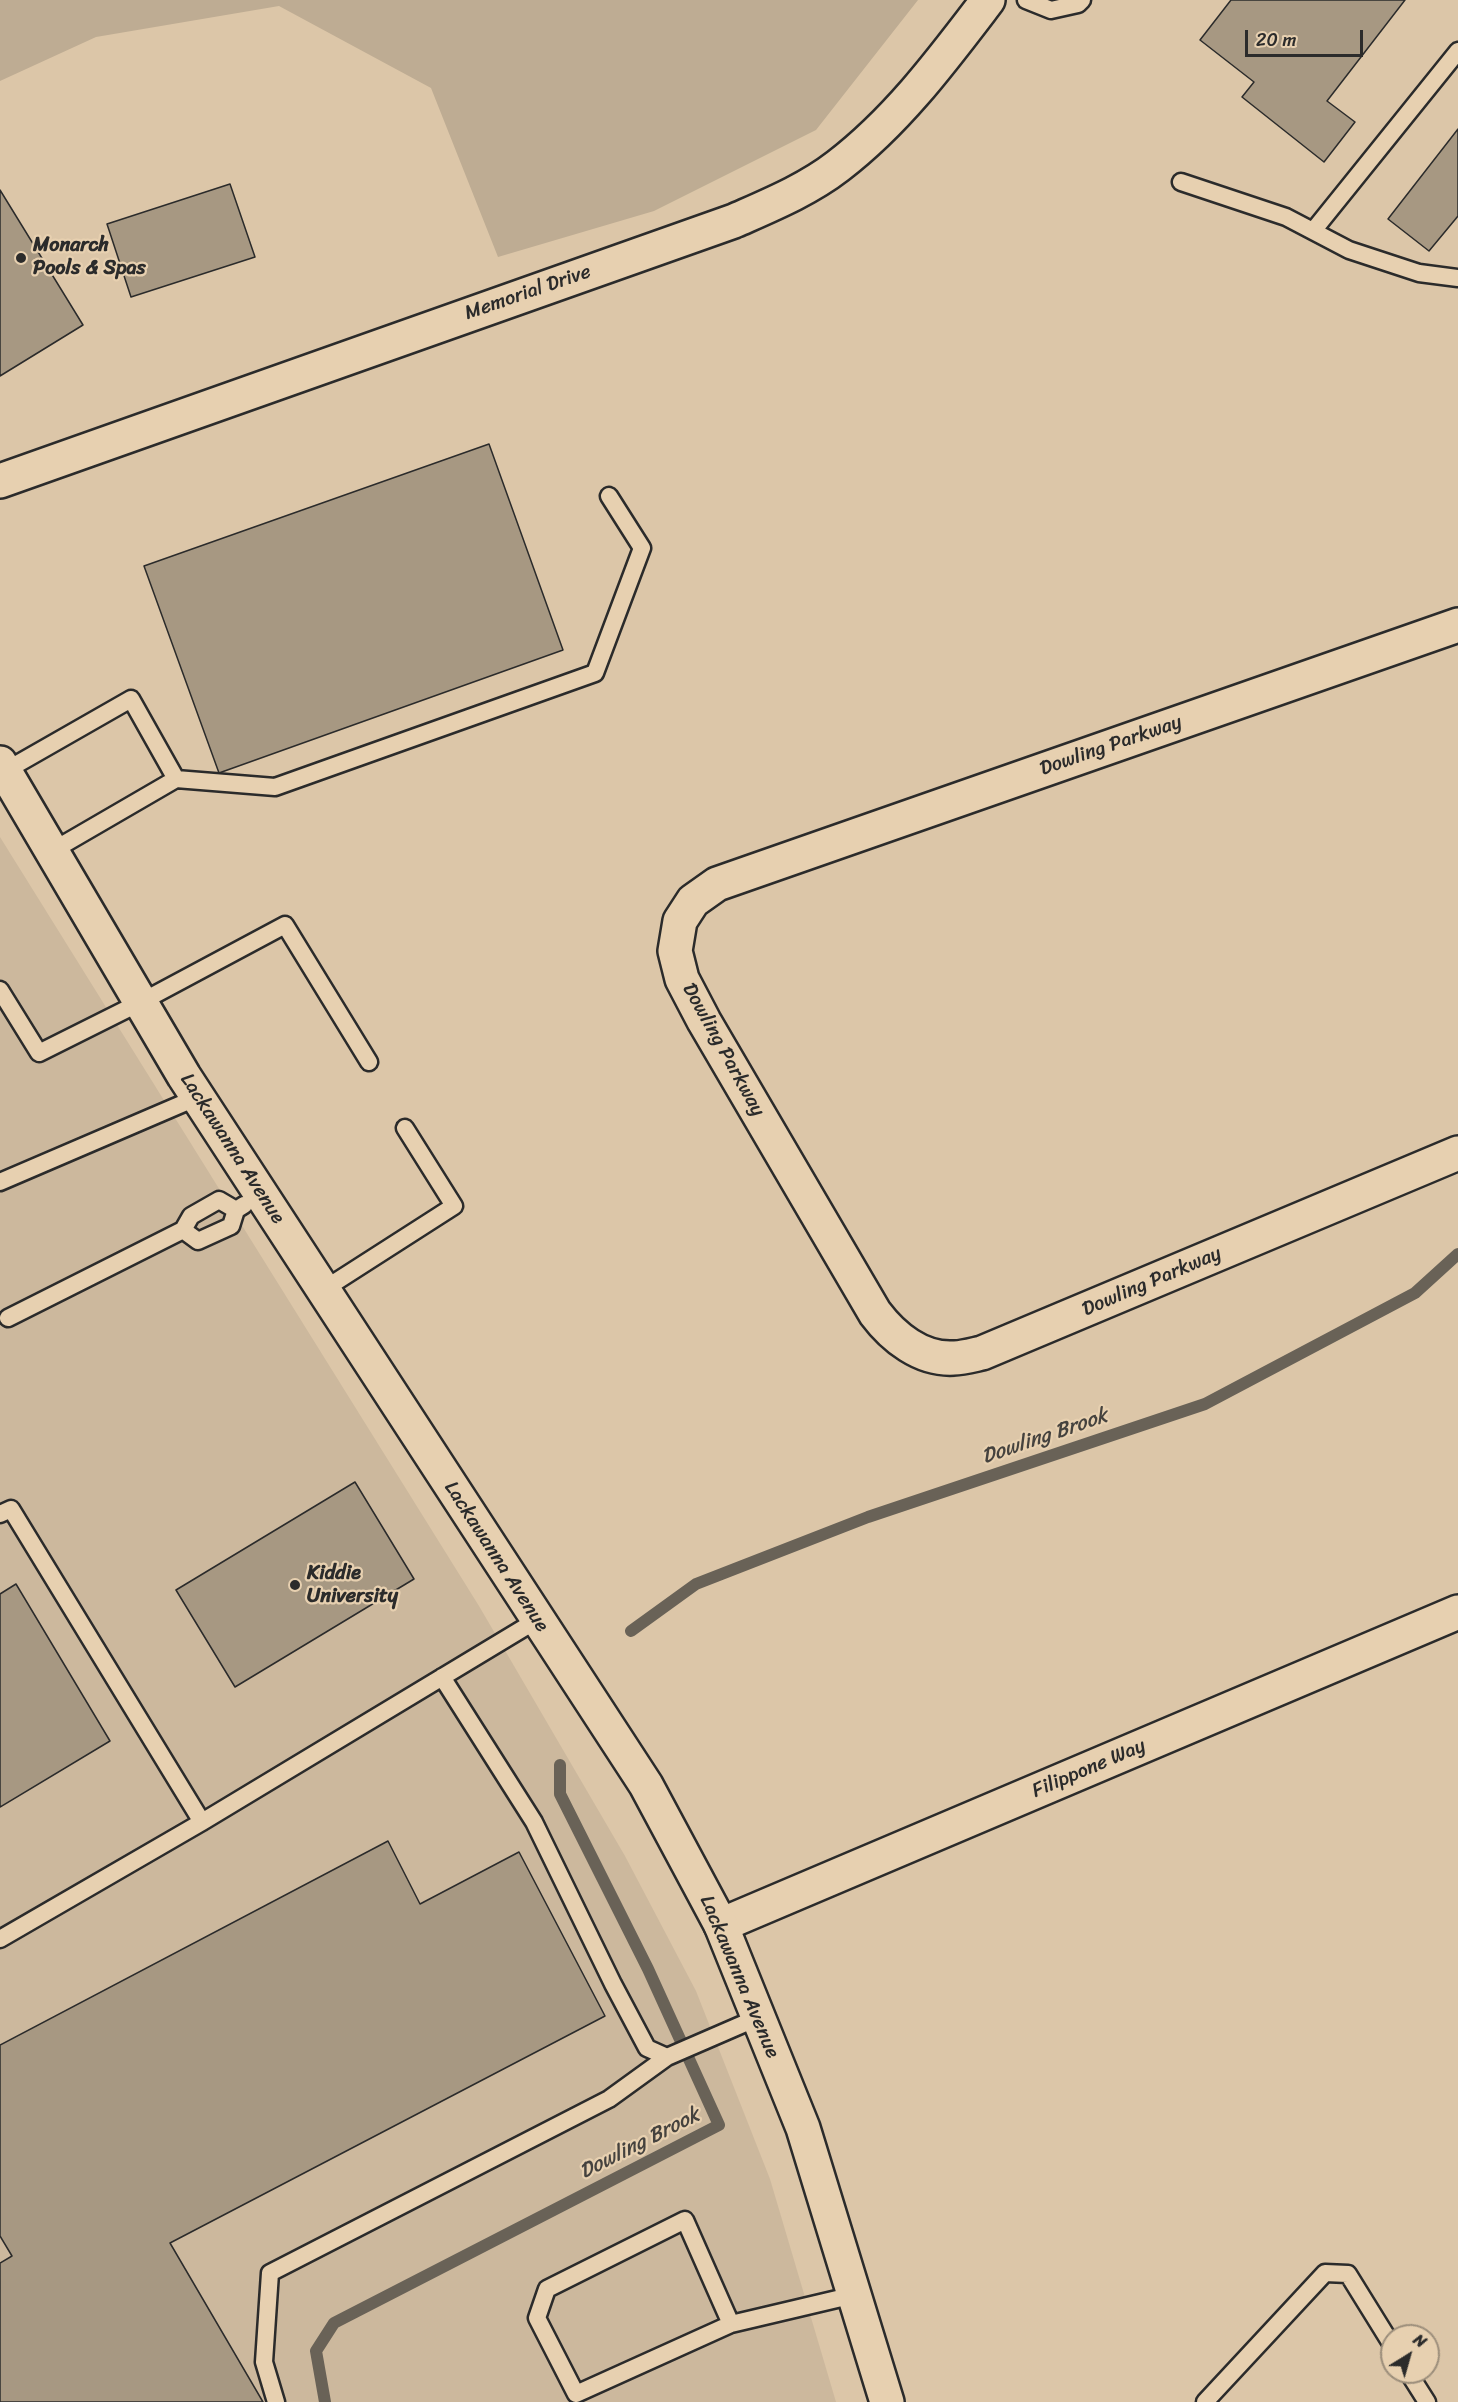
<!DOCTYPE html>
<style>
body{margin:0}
#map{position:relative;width:1458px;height:2402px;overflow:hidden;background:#dcc6a8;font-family:Sriracha,sans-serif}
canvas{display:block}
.north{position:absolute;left:1380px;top:2324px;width:60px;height:60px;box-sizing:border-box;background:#e7d0b0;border:2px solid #9c8e7b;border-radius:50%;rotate:37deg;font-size:16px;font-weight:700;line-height:24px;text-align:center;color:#2b2b2b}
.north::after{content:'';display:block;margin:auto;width:21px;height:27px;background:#2b2b2b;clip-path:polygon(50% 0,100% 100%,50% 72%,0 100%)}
.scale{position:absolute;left:1245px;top:30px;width:118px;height:27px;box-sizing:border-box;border:3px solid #2b2b2b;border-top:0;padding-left:8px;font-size:18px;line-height:21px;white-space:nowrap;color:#2b2b2b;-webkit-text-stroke:4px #e7d0b0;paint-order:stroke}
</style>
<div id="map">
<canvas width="1458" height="2402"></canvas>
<div class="north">N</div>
<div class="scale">20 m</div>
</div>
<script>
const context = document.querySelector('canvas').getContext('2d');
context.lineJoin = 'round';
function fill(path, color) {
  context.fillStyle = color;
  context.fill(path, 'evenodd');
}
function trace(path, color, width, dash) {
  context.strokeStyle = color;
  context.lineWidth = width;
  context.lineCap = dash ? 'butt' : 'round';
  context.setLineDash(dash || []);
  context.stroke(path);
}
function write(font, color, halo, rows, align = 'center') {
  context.font = font + ' Sriracha,sans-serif';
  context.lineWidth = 4.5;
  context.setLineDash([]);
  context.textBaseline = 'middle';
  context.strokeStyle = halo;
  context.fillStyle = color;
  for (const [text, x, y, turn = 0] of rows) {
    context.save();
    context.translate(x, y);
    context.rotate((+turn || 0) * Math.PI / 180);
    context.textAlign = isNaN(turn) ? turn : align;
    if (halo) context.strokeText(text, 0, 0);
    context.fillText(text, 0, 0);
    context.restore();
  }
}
fill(new Path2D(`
 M0 837 479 1606 625 1856 696 1991 770 2179 836 2402H0Z`), '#ccb89d');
fill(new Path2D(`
 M0 0H918L816 130 654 211 498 257 431 88 279 6 96 37 0 81Z`), '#beac93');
trace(new Path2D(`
 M631 1631 696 1584 868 1517 1205 1404 1415 1293 1458 1254
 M325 2402 316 2351 334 2323 719 2125 648 1969 560 1794V1765`), '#696257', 12);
const building = new Path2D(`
 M1231 0H1405L1327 101 1355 122 1324 162 1242 97 1254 82 1200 40Z
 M1458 129V216L1429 251 1388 219Z
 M230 184 255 257 131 297 107 224Z
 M0 190 83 325 0 376Z
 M489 444 563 650 219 773 144 566Z
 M355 1482 414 1579 235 1687 176 1590Z
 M16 1584 110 1741 0 1807V1594Z
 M388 1841 420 1904 519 1852 605 2016 170 2243 263 2402H0V2263L12 2256 0 2236V2045Z`);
fill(building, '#a79882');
trace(building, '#2b2b2b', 1.5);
const service = new Path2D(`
 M1026 0 1051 10 1078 4 1082 0
 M1181 182 1286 217 1349 250 1419 273 1458 278
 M1313 231 1458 51
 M5 771 131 699 176 779
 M52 851 176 779 275 787 595 673 642 548 609 496
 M0 990 39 1053 141 1002 285 925 369 1062
 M0 1182 198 1097
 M183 1230 198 1241 231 1226 236 1210 244 1205
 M323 1290 454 1206 405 1128
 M8 1318 183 1230 191 1216 219 1200 236 1210
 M0 1514 11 1509 202 1822
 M442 1677 534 1822 613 1984 647 2048 667 2057 757 2018
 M0 1939 202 1822 537 1620
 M731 2324 685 2220 547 2289 537 2318 576 2394 731 2324 854 2295
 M1408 2372 1427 2402
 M276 2402 264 2362 270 2273 609 2099 667 2057
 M1205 2402 1325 2273 1348 2274 1392 2345`);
const minor = new Path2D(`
 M0 481 734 221C770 205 807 190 838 166 898 120 943 59 988 0
 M1458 625 717 884 693 901 680 921 675 951 682 979 704 1021 875 1313C893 1337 921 1360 954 1358 963 1358 973 1355 982 1353L1458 1153
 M721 1925 1458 1612`);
const tertiary = new Path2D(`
 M0 763 184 1076 646 1785 721 1925 803 2128 887 2402`);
trace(service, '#2b2b2b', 21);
trace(minor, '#2b2b2b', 38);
trace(tertiary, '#2b2b2b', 38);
trace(service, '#e7d0b0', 16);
trace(minor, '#e7d0b0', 33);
trace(tertiary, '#e7d0b0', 33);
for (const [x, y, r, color] of [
 [21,258,6,"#2b2b2b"],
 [295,1585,6,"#2b2b2b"]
]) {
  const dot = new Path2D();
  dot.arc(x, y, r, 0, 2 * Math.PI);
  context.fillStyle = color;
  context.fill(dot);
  trace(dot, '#e7d0b0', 2);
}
write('bold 20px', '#2b2b2b', '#e7d0b0', [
 ["Monarch",33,246],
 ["Pools & Spas",33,269],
 ["Kiddie",307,1574],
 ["University",307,1597]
], 'left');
write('20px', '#2b2b2b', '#e7d0b0', [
 ["Memorial Drive",528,293,-19],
 ["Dowling Parkway",1111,746,-19],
 ["Dowling Parkway",723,1050,61],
 ["Lackawanna Avenue",232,1149,57],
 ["Dowling Parkway",1152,1282,-23],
 ["Lackawanna Avenue",496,1557,57],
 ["Filippone Way",1089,1769,-23],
 ["Lackawanna Avenue",739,1977,67]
]);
write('italic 21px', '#45423e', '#e7d0b0', [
 ["Dowling Brook",1045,1437,-19],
 ["Dowling Brook",640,2144,-27]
]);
</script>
